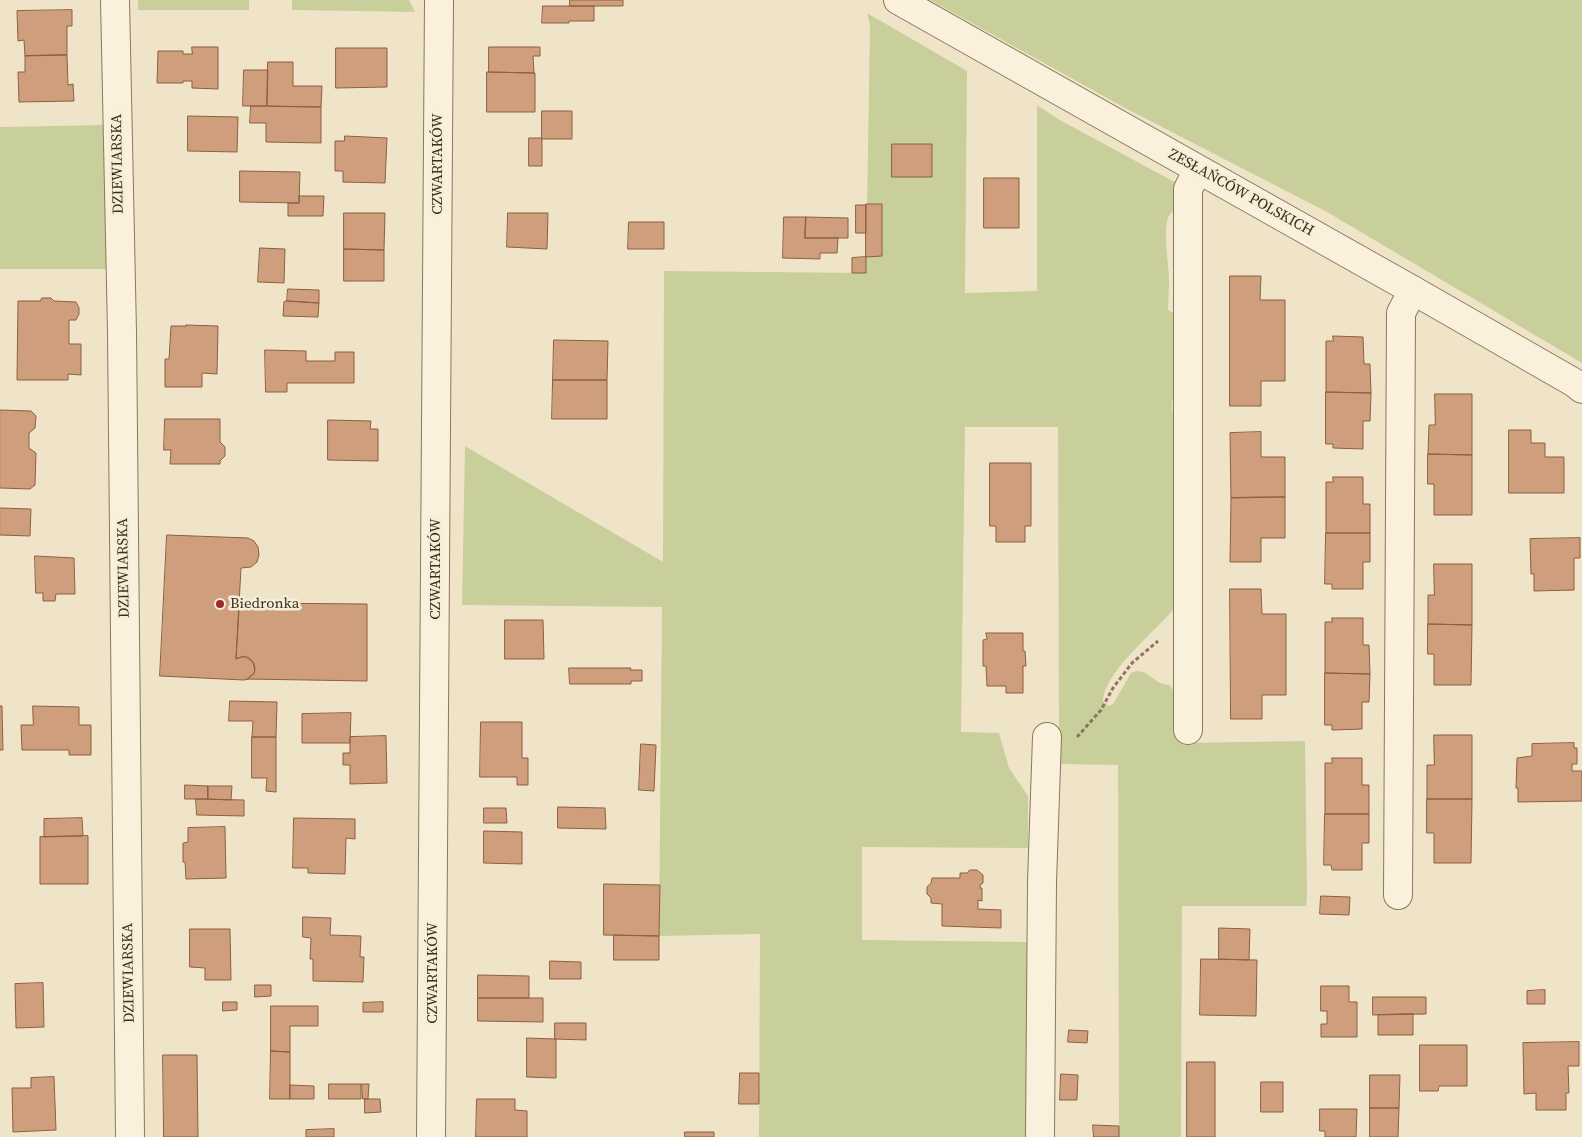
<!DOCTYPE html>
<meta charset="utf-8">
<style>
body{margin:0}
canvas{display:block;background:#f0e4c8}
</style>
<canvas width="1582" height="1137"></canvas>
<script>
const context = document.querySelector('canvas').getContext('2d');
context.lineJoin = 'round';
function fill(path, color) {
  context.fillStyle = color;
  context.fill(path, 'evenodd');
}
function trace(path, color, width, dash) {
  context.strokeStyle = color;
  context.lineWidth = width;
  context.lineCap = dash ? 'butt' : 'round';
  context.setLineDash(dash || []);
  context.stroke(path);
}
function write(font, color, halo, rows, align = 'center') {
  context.font = font + ' "Source Serif 4",serif';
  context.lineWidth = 5;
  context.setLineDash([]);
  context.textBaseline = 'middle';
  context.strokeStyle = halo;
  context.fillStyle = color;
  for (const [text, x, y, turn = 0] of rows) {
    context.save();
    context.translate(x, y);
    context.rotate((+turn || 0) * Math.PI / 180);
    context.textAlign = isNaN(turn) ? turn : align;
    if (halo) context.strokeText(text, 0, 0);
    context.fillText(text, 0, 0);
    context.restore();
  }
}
fill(new Path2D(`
 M138 0H249V10H138Z
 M292 0H409L415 12 292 10Z
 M930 0H1582V363L1327 212 1127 109Z
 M867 13 967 71 965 293 1037 291V105L1058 119 1180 185V208C1177 210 1172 212 1170 214 1161 226 1170 267 1169 283 1169 292 1168 301 1168 310L1180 316V380L1174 387 1172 406 1176 442 1177 605C1158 630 1105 670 1103 701L1108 706 1113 704 1131 673C1142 668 1148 675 1157 681 1160 684 1165 684 1169 685 1183 699 1181 725 1181 743L1305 741 1307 895 1306 906H1182L1181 1137H1119L1118 765 1059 764 1058 427H965L961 732 999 733 1009 768 1028 796V848L862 847V940L1029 942V1137H759L760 934 659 936 662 607 462 605 465 446 663 562 664 271 866 273 870 24Z
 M103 125 107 269H0V127Z`), '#c9cf9b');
const building = new Path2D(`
 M570 0H623V6H570Z
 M543 6H594V21H569V23H542Z
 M72 10V26H67V55L25 56 24 40 18 41 17 11Z
 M192 47H218V89L192 88V81H183V83H157L158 51H183V54H192Z
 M489 47H540V56H533L534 73 489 72Z
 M336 48H387V87L336 88Z
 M67 55 68 85 73 84 74 101 19 102 18 72H25V56Z
 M268 62H293V86H322L321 107 267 106Z
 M244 70H268L267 106H243Z
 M487 72 535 73V112H487Z
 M251 106 321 107V143L266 142V123H250Z
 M542 111H572V139H542Z
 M188 116 238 117 237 152 188 151Z
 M345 136 387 138 385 183 343 182V171H335V141H344Z
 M529 138H542V166H529Z
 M892 144H932V177H892Z
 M240 171 300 172 299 203 240 202Z
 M984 178H1019V228H984Z
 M299 196H324L323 216H288V203H299Z
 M866 204H882V256L866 257Z
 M856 205H866V233H856Z
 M344 213H385L384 250 344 249Z
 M508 213H548L547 249 507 247Z
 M784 217H806L805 238H838L837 253H820V259L783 258Z
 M806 217 848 218V238H805Z
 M629 222H664V249H628Z
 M260 248 285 249 284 283 258 282Z
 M344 249 384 250V281H344Z
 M866 257V273H852V258Z
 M1230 276H1261L1260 300H1285V381H1261V406H1230Z
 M288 289 319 290V303L287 301Z
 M42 298H51L54 301 76 302 79 308V314L76 320H69V344H81V375L68 374V380H17L18 301H40Z
 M287 301 319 303 318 317 283 316 284 302Z
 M186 325 218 326 217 374 202 373V387H165V359H169L171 326H186Z
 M1333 336 1363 337 1364 364H1370L1371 393 1326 392V341H1333Z
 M554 340 608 341 607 380H553Z
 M265 350 306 351V361H335V352H354V383H287V392H266Z
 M553 380H607V419H552Z
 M1326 392 1371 393 1370 421H1363V449L1333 448V444H1326Z
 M1435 394H1472V455L1428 454 1429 425H1435Z
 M0 410 31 411 36 416 35 428 29 433V448L36 453 35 485 30 489 0 488Z
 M165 419H220V442L225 447V456L220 461V464H170L171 450H164Z
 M328 420 371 421 370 429H378V461L328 460Z
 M1509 430H1531V443H1545V457H1564V493H1509Z
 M1261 432V457H1285V497L1231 498 1230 433Z
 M1428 454 1472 455V515H1434V484H1428Z
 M990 463H1031V526H1025V542H996V526H990Z
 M1333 477H1363V504H1370V533H1326V482H1333Z
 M1257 497H1285V538H1261V562H1230L1231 498Z
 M0 508 31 509 30 536 0 535Z
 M1326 533H1370V562H1363V589H1332V584H1325Z
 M167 535 248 538 254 541 258 547 259 555 257 562 251 567 241 568 236 659 244 656 253 662 255 671 248 679 244 680 160 676Z
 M1580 538V558H1574V590L1534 591V574H1531L1530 539Z
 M35 556 74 558 75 594H56L55 601H43V593H36Z
 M1434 564H1472V625L1428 624V595H1434Z
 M1230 589H1261L1262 614H1286V695H1262V719H1231Z
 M253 603 367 604V681L247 679 254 674 255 667 253 662 248 657H241L236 659 239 608Z
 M1332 618H1363V645H1369L1370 674 1325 673V622H1332Z
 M505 620H543L544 659H505Z
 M1428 624 1472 625 1471 685H1434V654H1428Z
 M986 633H1023V651H1025L1026 666H1023V693H1006V686H987L986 666H983V640L987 639Z
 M569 668H631L630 670H642V681H631V684H570Z
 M1325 673 1370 674 1369 702H1362V729L1332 730V725H1325Z
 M230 701 277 702 276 737H252L253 721H229Z
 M0 706H2L3 750H0Z
 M33 706 79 707V725H91V755H69V750H22L21 725H33Z
 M351 713 350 743H302V714Z
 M481 722H522V758H528V785H517V777H480Z
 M1434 735H1472V799H1427V765H1434Z
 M386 736 387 783 350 784V765H343V753H350V737Z
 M252 737H276V792L266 791 267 778H252Z
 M1574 743V748H1577V764H1572V771H1582V801L1518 802V788H1516L1517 758 1532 756V744Z
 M641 744 656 745 654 791 639 790Z
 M1332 758H1362V785H1369V814H1325V763H1332Z
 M185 785 208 786V799H185Z
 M208 786H232L231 800 208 799Z
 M196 799 244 800V816L197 815Z
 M1427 799H1472L1471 863H1434V833H1427Z
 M558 807 605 808 606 829 558 828Z
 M484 808H506L507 823H484Z
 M1325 814H1369V843H1362V870H1332L1331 865H1324Z
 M82 818 83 836 44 837V819Z
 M294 818 355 819V839L346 838 345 874 308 873V868H293Z
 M225 827 226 878 186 879 185 862H183V843L188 842V828Z
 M484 831 522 832V864L484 863Z
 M88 836V884H40V837Z
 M970 870H977L983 875V883L980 885V888H982V901L978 900V909L1001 910V928L942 926V904L931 903V898L927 894V887L931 883 932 878H960V873H967Z
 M604 884 660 885 659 936 604 935Z
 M1321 896 1350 897 1349 915 1320 914Z
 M303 917 331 918 330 935 361 936 360 957H364L363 982 313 981V959H310L311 938 303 937Z
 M1219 928 1250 929 1249 960 1219 959Z
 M190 929H230L231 980H205V968L190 967Z
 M614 935 659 936V960H614Z
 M1201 959 1257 960 1256 1016 1200 1015Z
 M550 961 581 962V979H550Z
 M478 975 529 976V998H478Z
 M43 983 44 1027 16 1028 15 984Z
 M255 985H271V996L255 997Z
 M1321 986H1349V1002H1357V1037H1321V1024H1327V1011H1321Z
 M1545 990V1004H1527V991Z
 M1373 997H1426V1014L1373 1015Z
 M478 998H543V1022L478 1021Z
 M223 1002H237V1010L223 1011Z
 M383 1002V1012H363V1003Z
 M271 1006H318V1026H290V1052L271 1051Z
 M1413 1014V1035H1378V1015Z
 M555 1023H586V1040L555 1039Z
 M1069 1030 1088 1031 1087 1043 1068 1042Z
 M527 1038 556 1039V1078L527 1077Z
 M1579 1042V1066H1568L1569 1093H1566V1110H1536V1093L1524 1094 1523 1043Z
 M1420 1045H1467V1086H1439L1438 1091H1420Z
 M271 1051 290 1052V1099H270Z
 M163 1055H197L198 1137H164Z
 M1187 1062H1215V1137H1187Z
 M740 1073H759V1104H739Z
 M1061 1074 1078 1075 1077 1100H1060Z
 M1370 1075H1400L1399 1108H1370Z
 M54 1077 56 1130 13 1132 12 1088H31V1078Z
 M1261 1082H1283V1112H1261Z
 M329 1084H361V1099H329Z
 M362 1084H369L368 1099H363Z
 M290 1085 314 1086V1099H290Z
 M365 1099H380L381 1112 365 1113Z
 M477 1099H515V1110L527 1111V1137H476Z
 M1370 1108H1399L1398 1137H1370Z
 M1320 1109H1357L1356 1137H1325V1131H1320Z
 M1093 1125 1119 1126V1137H1094Z
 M334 1129V1137H306V1130Z
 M685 1132H714V1137H685Z`);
fill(building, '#cf9f7d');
trace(building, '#8d5f41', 1);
const minor = new Path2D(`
 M115 0 122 332 130 1137
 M898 0C1124 126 1349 253 1573 382L1582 389
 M1188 730V189L1198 170
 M1398 895 1401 313 1413 290
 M431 1137 439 0
 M1040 1137 1042 882 1047 737`);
trace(minor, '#8d765c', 30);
trace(new Path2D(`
 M1077 737 1101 710 1113 688 1132 663 1158 641`), '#8d765c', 3, [4, 2.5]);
trace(minor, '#faf1dc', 28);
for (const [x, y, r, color] of [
 [220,604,5,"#9e2a2b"]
]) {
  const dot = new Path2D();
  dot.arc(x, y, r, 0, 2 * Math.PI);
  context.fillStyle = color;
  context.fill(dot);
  trace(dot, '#f7eed8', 2);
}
write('15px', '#3d2e20', '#f7eed8', [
 ["DZIEWIARSKA",118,164,-91],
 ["CZWARTAKÓW",438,164,-90],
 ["ZESŁAŃCÓW POLSKICH",1241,193,29],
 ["DZIEWIARSKA",124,568,-91],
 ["CZWARTAKÓW",436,569,-90],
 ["DZIEWIARSKA",129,973,-91],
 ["CZWARTAKÓW",433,973,-90]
]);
write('15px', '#3d2e20', '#f7eed8', [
 ["Biedronka",230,604]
], 'left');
</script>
